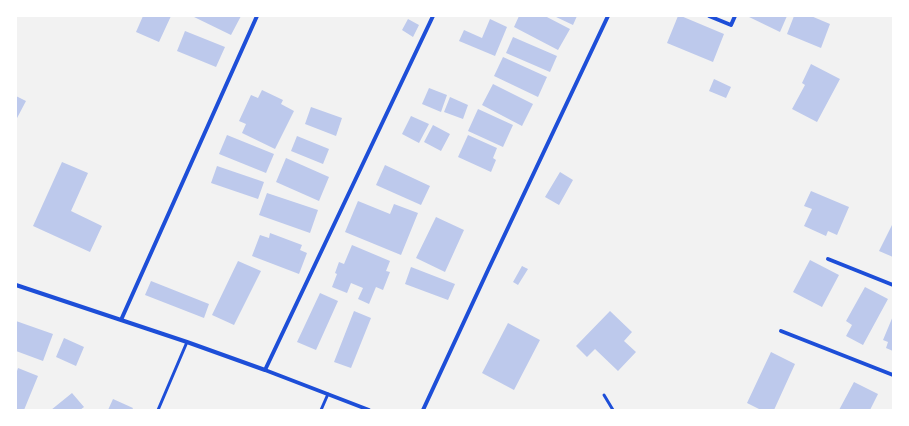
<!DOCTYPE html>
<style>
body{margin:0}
#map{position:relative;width:909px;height:426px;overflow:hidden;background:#f2f2f2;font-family:Rubik,sans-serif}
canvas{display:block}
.frame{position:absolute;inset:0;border:17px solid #fff;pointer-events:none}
</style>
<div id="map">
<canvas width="909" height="426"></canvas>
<div class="frame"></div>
</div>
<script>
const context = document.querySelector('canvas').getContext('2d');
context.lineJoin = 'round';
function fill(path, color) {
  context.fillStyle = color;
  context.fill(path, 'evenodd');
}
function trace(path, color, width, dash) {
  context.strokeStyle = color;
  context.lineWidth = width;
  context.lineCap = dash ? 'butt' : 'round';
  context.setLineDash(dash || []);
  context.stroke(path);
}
fill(new Path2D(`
 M143 16H171L159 42 136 32Z
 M192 16H241L231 35Z
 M519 16H545L570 29 558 50 514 27Z
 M554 16H577L573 25Z
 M678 16H681L724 34 713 62 667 43Z
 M747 16H787L780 32Z
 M794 16H811L830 24 821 48 787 34Z
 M408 19 419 25 413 37 402 30Z
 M490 19 507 27 495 56 459 41 464 30 482 38Z
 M185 31 225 47 216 67 177 51Z
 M513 37 557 56 550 72 506 53Z
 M503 57 547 77 538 97 494 76Z
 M811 64 840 79 817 122 792 109 805 85 802 83Z
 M714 79 731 87 726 98 709 91Z
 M493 84 533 104 522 126 482 105Z
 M429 88 447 95 441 112 422 104Z
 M262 90 283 100 281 104 294 111 275 149 242 133 246 124 239 121 251 95 258 98Z
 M16 96 26 101 16 120Z
 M450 97 468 105 463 119 444 112Z
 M311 107 342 118 336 136 305 124Z
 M478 109 513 125 503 147 468 131Z
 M411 116 429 124 419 143 402 134Z
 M433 125 450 134 441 151 424 142Z
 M227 135 274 154 266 173 219 154Z
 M468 135 497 148 493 158 496 160 491 172 458 157Z
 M297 136 329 149 323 164 291 151Z
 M286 158 329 177 319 201 276 182Z
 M62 162 88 173 71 211 102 226 90 252 33 226Z
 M385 165 430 186 421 205 376 185Z
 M217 166 264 182 258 199 211 183Z
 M560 172 573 180 559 205 545 197Z
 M811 191 849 207 837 235 828 231 826 236 804 226 812 209 804 206Z
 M267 193 318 210 310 233 259 215Z
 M358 201 390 214 394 204 418 213 401 255 345 232Z
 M436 217 464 230 445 272 416 258Z
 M893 223V257L879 251Z
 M270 233 302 245 300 250 307 253 299 274 252 256 260 235 269 238Z
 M352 245 390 261 386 271 390 272 383 290 376 287 369 304 358 299 363 288 351 283 347 293 332 287 337 274 335 273 339 262 344 264Z
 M810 260 839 275 822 307 793 292Z
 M238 261 261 271 234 325 212 315Z
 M522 266 528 269 518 285 513 282Z
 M411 267 455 284 448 300 405 284Z
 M151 281 209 304 204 318 145 295Z
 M865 287 888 299 863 345 846 336 852 325 846 321Z
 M320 293 338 301 316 350 297 342Z
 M354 311 371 318 351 368 334 362Z
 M610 311 632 332 624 341 636 352 618 371 595 349 587 357 576 346Z
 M893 316V351L886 348 888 342 883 340Z
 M16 321 53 334 43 361 16 351Z
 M508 323 540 340 514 390 482 373Z
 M64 338 84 347 76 366 56 357Z
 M771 352 795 364 774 410H761L747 403Z
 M18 368 38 376 24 410H16V374Z
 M854 382 878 394 870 410H839Z
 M72 393 84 407 80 410H51Z
 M113 399 133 408 132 410H108Z`), '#bdc9ec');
trace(new Path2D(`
 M604 395 613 410
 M158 410 187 342
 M321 410 328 394`), '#1d4ed8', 3);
trace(new Path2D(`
 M709 16 731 25 735 16
 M828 259 893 285
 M16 285 187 342 265 370 369 410
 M121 320 257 16
 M781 331 893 375
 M265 370 433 16
 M423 410 488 270 608 16`), '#1d4ed8', 4);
</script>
